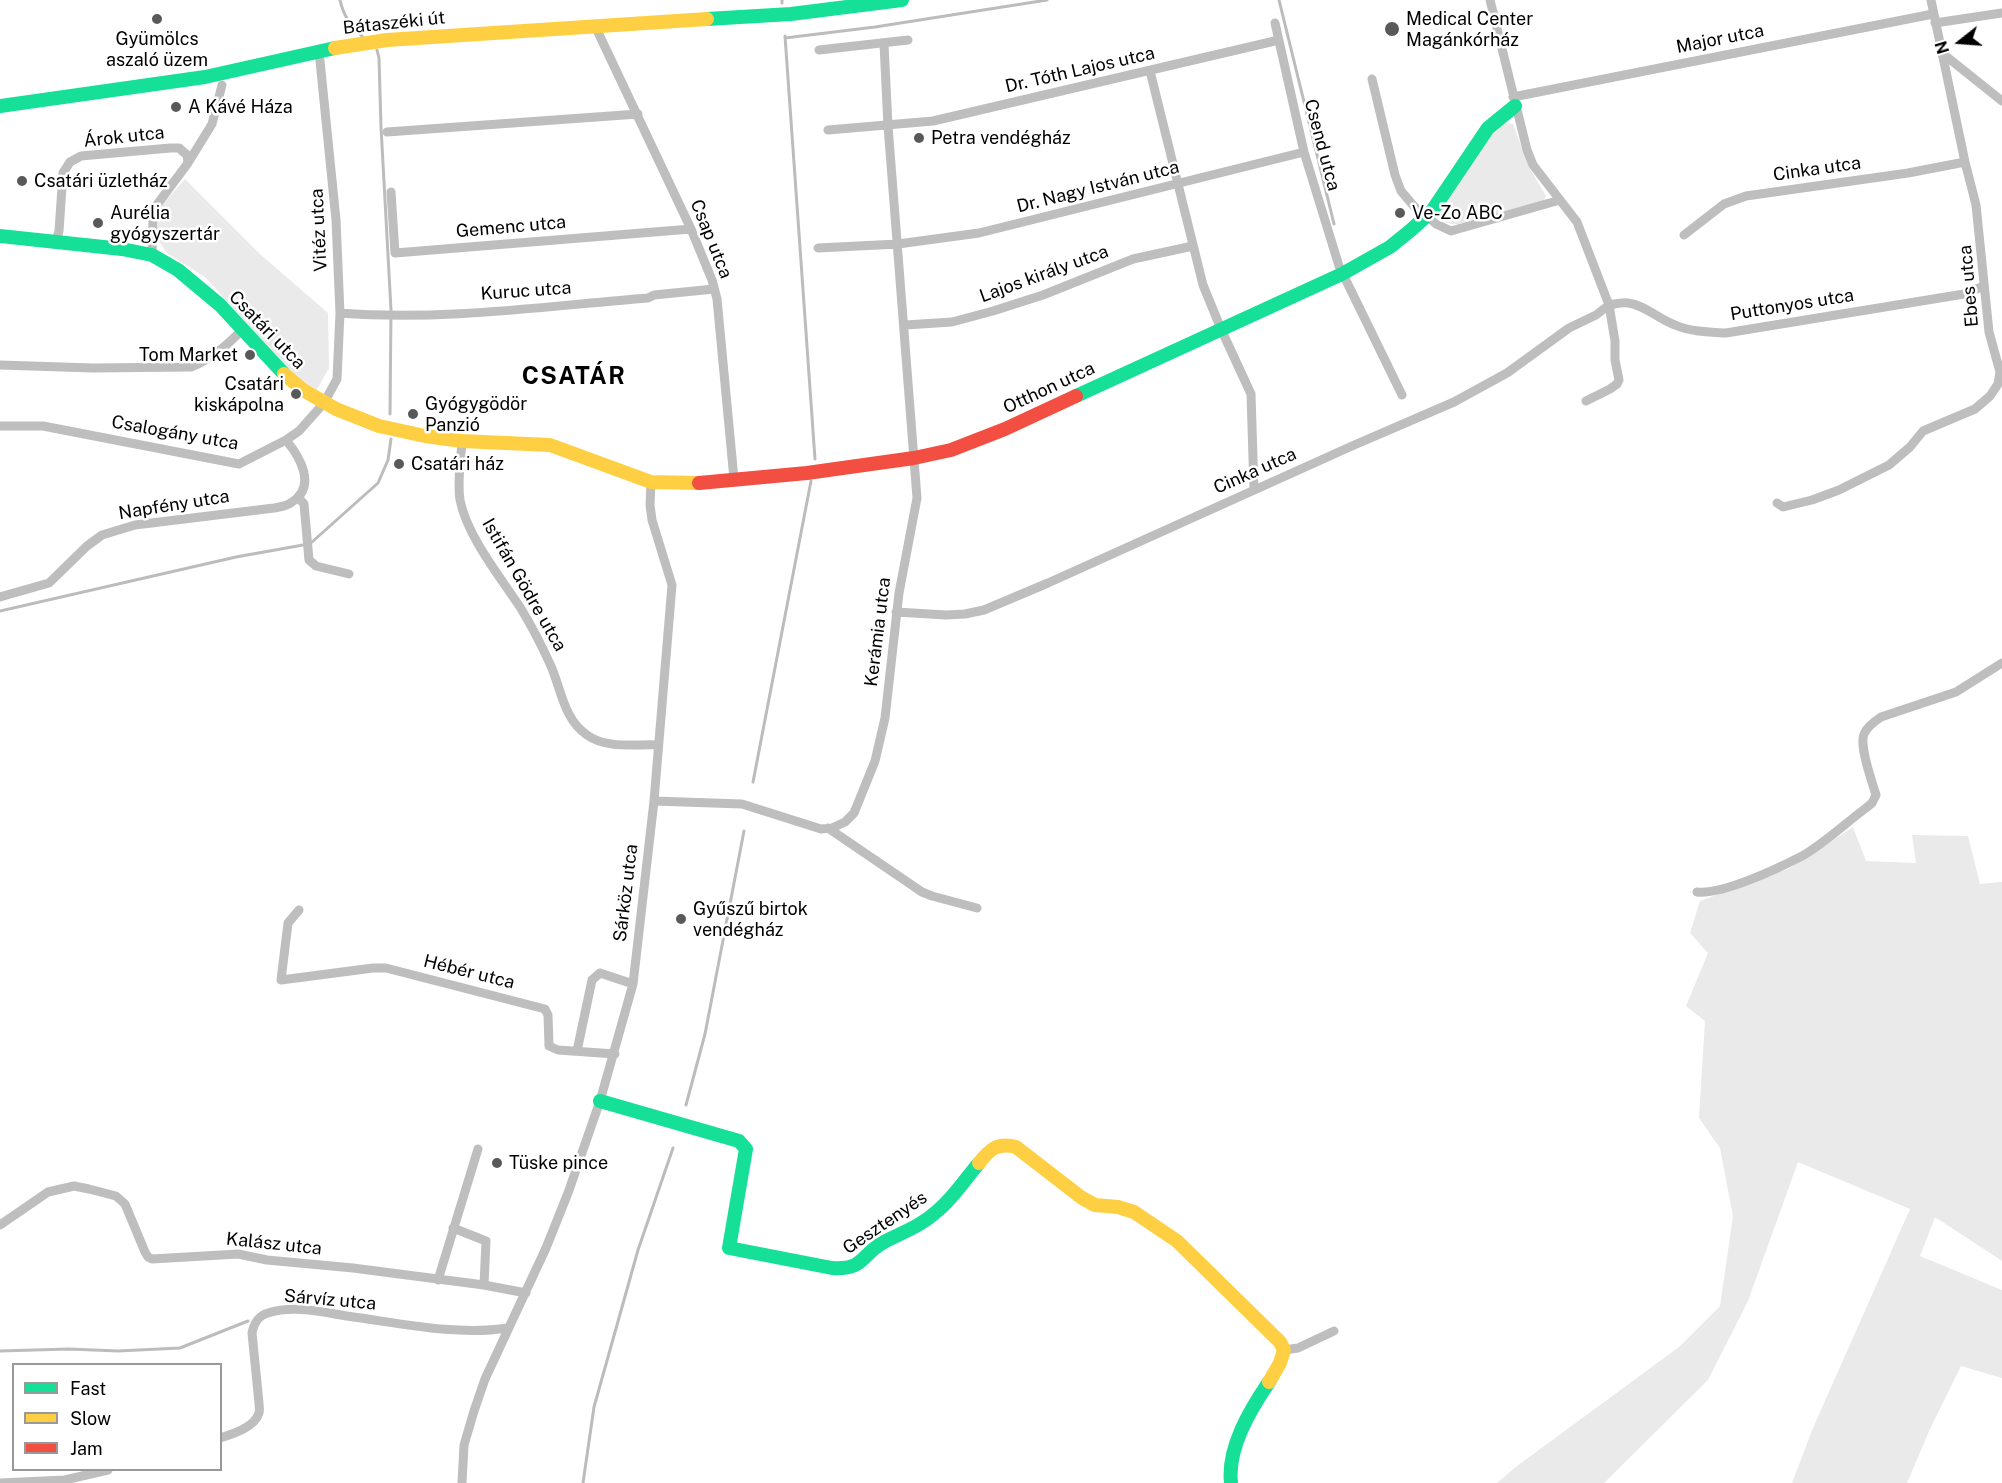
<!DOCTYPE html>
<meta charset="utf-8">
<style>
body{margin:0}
#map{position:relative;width:2002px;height:1483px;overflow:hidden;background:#fff;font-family:"Public Sans",sans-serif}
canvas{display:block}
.legend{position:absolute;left:12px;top:1363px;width:210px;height:108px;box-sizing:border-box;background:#fff;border:2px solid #999;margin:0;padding:8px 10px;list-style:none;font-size:18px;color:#000}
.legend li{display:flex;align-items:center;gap:12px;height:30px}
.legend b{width:30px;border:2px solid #999}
.north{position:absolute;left:1930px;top:12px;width:60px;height:60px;-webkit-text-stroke:4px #fff;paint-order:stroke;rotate:253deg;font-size:16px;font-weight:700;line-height:24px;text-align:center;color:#000}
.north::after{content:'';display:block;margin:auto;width:21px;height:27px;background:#000;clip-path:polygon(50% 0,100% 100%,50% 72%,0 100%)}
</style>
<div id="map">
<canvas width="2002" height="1483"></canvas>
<ul class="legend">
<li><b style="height:8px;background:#16e098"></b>Fast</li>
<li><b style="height:8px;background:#ffcf43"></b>Slow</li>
<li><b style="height:8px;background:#f24e42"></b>Jam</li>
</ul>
<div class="north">N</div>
</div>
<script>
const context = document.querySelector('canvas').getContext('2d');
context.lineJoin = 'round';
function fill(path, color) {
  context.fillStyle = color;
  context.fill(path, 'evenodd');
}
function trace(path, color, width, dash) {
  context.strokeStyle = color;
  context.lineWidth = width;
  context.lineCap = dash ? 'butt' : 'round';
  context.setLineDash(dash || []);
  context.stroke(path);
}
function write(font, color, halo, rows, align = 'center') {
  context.font = font + ' "Public Sans",sans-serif';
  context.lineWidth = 5;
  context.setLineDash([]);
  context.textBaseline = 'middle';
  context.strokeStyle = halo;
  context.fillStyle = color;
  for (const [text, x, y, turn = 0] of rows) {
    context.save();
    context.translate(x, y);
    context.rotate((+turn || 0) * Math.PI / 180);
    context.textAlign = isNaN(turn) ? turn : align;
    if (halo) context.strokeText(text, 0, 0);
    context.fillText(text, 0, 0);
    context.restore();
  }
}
fill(new Path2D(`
 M1503 122 1513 124 1529 167 1546 196 1543 201 1458 224C1447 225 1441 221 1438 211L1479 147Z
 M185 179 260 254 328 313 329 368 315 393 290 371 206 278 167 253 156 237 161 206Z
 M1853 827 1866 861 1916 863 1912 835 1968 836 1980 884 2002 882V1261L1935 1217 1920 1256 2002 1290V1378L1961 1366 1930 1429 1907 1483H1792L1813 1428 1910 1209 1798 1162 1748 1301 1708 1380 1604 1483H1497L1517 1466 1679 1347 1720 1306 1733 1216 1720 1148 1699 1118 1705 1021 1686 1006 1708 953 1690 933 1700 901 1790 868Z`), '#eaeaea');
trace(new Path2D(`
 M340 0C343 14 351 27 362 36
 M782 0V3
 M1279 0 1334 224
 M785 36 815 459
 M785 38 875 27 1047 0
 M377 50 379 58 381 127 391 310 390 414
 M312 542 378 483 388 460 391 439
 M0 611 236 557 303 545
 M753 782 811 481
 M686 1105 705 1034 744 831
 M0 1351 69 1349 118 1351 180 1348 248 1321
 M583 1483 594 1407 638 1250 673 1148`), '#bcbcbc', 3);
trace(new Path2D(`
 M1490 0 1527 150 1533 165 1577 222 1609 305 1615 341V360L1619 380 1617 384 1610 389 1586 401
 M1275 23 1304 152 1339 266 1402 395
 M1935 23 2002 13
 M596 28 691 229 712 280 717 299 734 479
 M819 50 908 40
 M1942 53 2002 101
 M1150 71 1203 285 1221 329 1251 394 1254 490
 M1372 79 1395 175 1401 191 1424 218
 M1513 97 1933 14
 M828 130 933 121 1279 40
 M387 132 638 114
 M188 163 212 124 222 85
 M391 192 395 253 691 229
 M1427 216 1436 224 1451 231 1560 200
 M1684 235 1724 204 1746 196 1908 173 1965 162
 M56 242 59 231 63 173 70 162 81 156 170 148H179L187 155 188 163 156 206 153 220 152 255
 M818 248 898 244 979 233 1304 152
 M1609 305C1615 304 1622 302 1628 303 1645 305 1658 319 1675 325 1691 332 1709 332 1726 333L1964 294 1984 286
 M340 313C442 321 547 306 648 298L654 295 714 289
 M905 325 952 322 993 311 1043 295 1133 259 1193 246
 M0 365 93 368 191 367C212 359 227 345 242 330
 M0 426H43L239 464 286 440 299 431 324 403 337 379 340 313 336 220 319 51
 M462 441C461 460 457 481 460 500 467 536 500 577 520 607 531 625 541 644 550 664 561 687 563 719 587 735 606 749 636 744 658 745
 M298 497 304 504 309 560 316 566 349 574
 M1777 503 1783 507 1812 500 1839 490 1889 465 1910 447 1923 431 1975 409 1990 396 1998 384 2000 372 1989 332 1976 205 1965 162 1931 0
 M0 597 49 583 87 546 102 535 135 525 274 508C280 507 288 506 292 502 317 486 300 457 286 440
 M896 612 946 615 965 614 984 610 1048 583 1352 446 1454 402 1507 373 1569 328 1596 315 1609 305
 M654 801 742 804 821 829 832 828 845 822 854 813 875 761 885 718 899 593 917 498 888 126 884 44
 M828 828 922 892 932 896 977 908
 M1697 892C1722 895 1779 868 1802 856 1822 845 1847 822 1866 808L1872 803 1876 795C1872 781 1859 747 1864 734 1867 727 1875 721 1881 717L1956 692 2002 663
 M299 910 288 923 281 980 373 968H386L545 1009 548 1015 549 1046 558 1050 615 1054
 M577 1051 592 980 600 973 633 984
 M0 1225 48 1192 74 1186 89 1189 116 1196 125 1204 145 1252 148 1257 152 1259 238 1254 267 1260 353 1268 484 1285 526 1293
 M453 1228 486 1241 484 1285
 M438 1280 478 1149
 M1284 1350 1298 1348 1334 1331
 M220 1438C233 1434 255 1427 259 1413 260 1410 259 1407 259 1403L252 1333C254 1323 258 1316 268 1313 293 1305 322 1312 347 1316 400 1323 455 1336 508 1328
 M0 1483 65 1480 108 1470
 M462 1483 464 1445 474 1411 485 1379 546 1248 568 1193 600 1101 633 984 654 801 672 585 652 520 650 505 651 482`), '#bebebe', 9);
trace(new Path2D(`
 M707 19 791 14 902 0
 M0 106 205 77 335 48
 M0 236 122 249 152 255 178 270 220 305 284 374
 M1076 396 1342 274 1390 247 1411 230 1432 211 1488 128 1515 106
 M600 1101 739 1141 746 1149 729 1248 832 1268C865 1270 860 1255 884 1242 901 1233 921 1226 936 1212 952 1200 966 1178 979 1163
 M1231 1483C1227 1448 1250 1410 1269 1382`), '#16e098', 14);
trace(new Path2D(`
 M335 48 387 40 707 19
 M284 374 303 390 336 409 379 426 425 436 462 441 550 445 651 482 699 483
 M979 1163C990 1149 998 1142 1016 1147L1082 1198 1095 1205 1118 1207 1134 1212 1177 1241 1280 1342 1284 1350 1280 1363 1269 1382`), '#ffcf43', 14);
trace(new Path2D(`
 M699 483 807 473 914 458 951 450 1005 429 1076 396`), '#f24e42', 14);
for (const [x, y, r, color] of [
 [157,19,6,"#595959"],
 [1392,29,8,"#595959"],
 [176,107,6,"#595959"],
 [919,138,6,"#595959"],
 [22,181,6,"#595959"],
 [1400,213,6,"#595959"],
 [98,223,6,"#595959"],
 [250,355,6,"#595959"],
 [296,394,6,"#595959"],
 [413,414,6,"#595959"],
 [399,464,6,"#595959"],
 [681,919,6,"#595959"],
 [497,1163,6,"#595959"]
]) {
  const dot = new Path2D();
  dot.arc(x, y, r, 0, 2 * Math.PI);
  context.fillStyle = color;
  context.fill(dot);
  trace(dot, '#fff', 2);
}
write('18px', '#000', '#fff', [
 ["Medical Center",1406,19],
 ["Magánkórház",1406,40],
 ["Gyümölcs",157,39,"center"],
 ["aszaló üzem",157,60,"center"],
 ["A Kávé Háza",188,107],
 ["Petra vendégház",931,138],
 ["Csatári üzletház",34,181],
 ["Aurélia",110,213],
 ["gyógyszertár",110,234],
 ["Ve-Zo ABC",1412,213],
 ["Tom Market",238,355,"right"],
 ["Csatári",284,384,"right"],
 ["kiskápolna",284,405,"right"],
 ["Gyógygödör",425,404],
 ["Panzió",425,425],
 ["Csatári ház",411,464],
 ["Gyűszű birtok",693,909],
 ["vendégház",693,930],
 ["Tüske pince",509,1163]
], 'left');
write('18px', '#000', '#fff', [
 ["Bátaszéki út",394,23,-6],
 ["Major utca",1720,39,-11],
 ["Dr. Tóth Lajos utca",1080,70,-13],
 ["Árok utca",124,137,-6],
 ["Csend utca",1322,145,75],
 ["Cinka utca",1817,169,-8],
 ["Dr. Nagy István utca",1098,187,-14],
 ["Gemenc utca",511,227,-5],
 ["Vitéz utca",319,230,-93],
 ["Csap utca",711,239,68],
 ["Lajos király utca",1044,274,-20],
 ["Ebes utca",1969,286,-95],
 ["Kuruc utca",526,291,-4],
 ["Puttonyos utca",1792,305,-9],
 ["Csatári utca",267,330,46],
 ["Otthon utca",1049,388,-25],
 ["Csalogány utca",175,433,10],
 ["Cinka utca",1255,471,-24],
 ["Napfény utca",174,505,-9],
 ["Istifán Gödre utca",524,585,60],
 ["Kerámia utca",878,632,-83],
 ["Sárköz utca",626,893,-83],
 ["Hébér utca",469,972,14],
 ["Gesztenyés",885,1223,-34],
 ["Kalász utca",274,1244,6],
 ["Sárvíz utca",330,1300,5]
]);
context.letterSpacing = '1.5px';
write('bold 24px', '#000', '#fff', [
 ["CSATÁR",574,377]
]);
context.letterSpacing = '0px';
</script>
